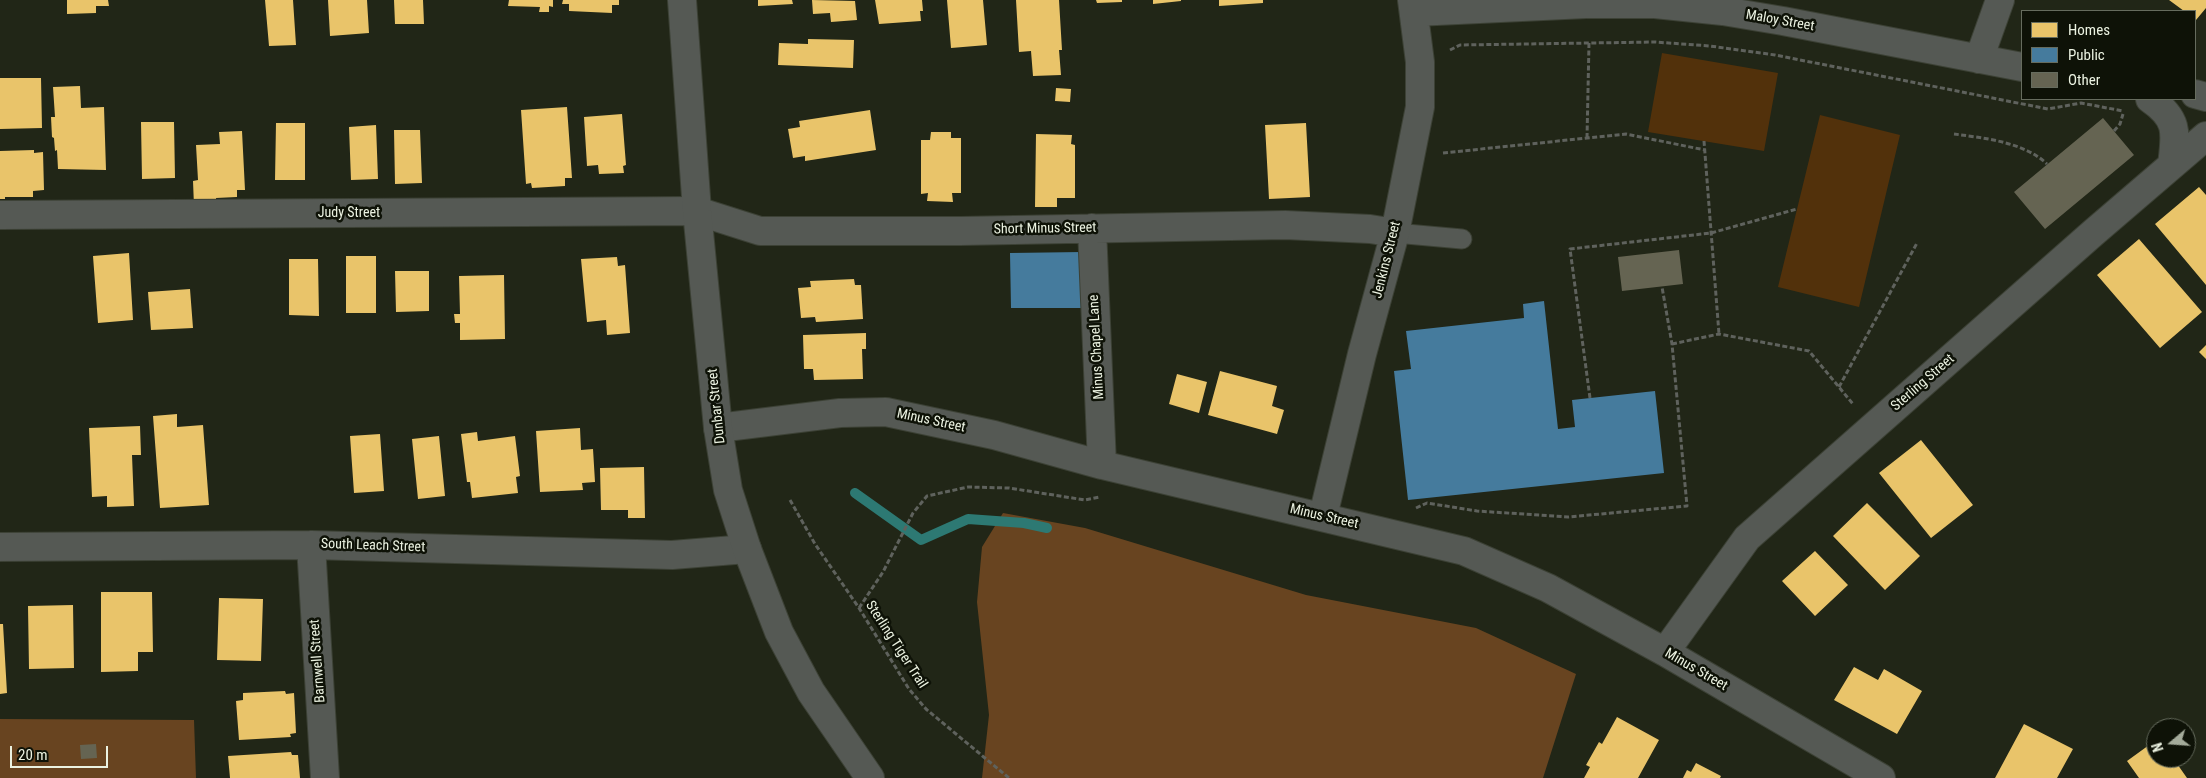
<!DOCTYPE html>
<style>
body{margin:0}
#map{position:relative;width:2206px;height:778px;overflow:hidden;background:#212617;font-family:"Roboto Condensed",sans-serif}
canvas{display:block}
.legend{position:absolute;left:2021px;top:10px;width:175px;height:90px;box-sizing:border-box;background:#0e1207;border:1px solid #666c5e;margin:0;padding:6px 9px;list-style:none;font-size:15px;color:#ebf2e1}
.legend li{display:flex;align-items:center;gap:10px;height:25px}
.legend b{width:25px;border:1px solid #666c5e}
.north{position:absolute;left:2146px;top:718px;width:50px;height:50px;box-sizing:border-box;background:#0e1207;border:1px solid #666c5e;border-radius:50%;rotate:252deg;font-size:14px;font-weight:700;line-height:20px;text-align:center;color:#ebf2e1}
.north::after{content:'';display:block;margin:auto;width:18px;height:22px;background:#a4ab9a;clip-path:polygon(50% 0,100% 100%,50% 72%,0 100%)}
.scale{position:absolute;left:10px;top:746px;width:98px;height:22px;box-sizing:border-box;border:2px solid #ebf2e1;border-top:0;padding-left:6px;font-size:15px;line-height:18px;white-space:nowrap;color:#ebf2e1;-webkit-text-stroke:4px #0e1207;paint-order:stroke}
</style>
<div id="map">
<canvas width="2206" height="778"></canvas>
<ul class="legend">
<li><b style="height:14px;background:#e9c46a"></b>Homes</li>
<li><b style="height:14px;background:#457b9d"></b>Public</li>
<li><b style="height:14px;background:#656452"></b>Other</li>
</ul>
<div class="north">N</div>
<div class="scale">20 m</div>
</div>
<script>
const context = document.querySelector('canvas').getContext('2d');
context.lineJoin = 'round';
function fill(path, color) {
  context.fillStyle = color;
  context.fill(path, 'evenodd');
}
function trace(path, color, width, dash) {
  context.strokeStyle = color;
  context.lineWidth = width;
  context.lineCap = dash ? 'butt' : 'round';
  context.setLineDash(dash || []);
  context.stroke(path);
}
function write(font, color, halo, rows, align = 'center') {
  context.font = font + ' "Roboto Condensed",sans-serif';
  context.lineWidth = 5;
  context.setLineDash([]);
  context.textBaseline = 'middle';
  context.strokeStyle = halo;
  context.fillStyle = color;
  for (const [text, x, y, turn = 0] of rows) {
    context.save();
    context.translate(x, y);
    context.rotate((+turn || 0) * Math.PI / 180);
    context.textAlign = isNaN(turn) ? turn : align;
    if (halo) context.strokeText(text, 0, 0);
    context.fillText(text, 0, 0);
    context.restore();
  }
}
fill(new Path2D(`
 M1662 53 1778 73 1764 151 1648 132Z
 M1820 115 1900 135 1859 307 1778 287Z`), '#52310b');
fill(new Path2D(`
 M1003 513 1085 528 1306 595 1476 628 1576 674 1543 778H982L989 715 977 602 982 547Z
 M0 719 194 720 196 778H0Z`), '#684420');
fill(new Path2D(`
 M67 0H108L109 6H96V13L67 14Z
 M265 0H293L296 45 269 46Z
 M328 0H367L369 33 330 36Z
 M394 0H423L424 24H395Z
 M509 0H553V7L549 6V12H539L540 7 508 6Z
 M563 0H619V5H612V13L569 11V4H562Z
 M758 0H792L793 4 758 6Z
 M812 0 855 1 857 20 831 22 830 13 813 14Z
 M875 0H922L923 11H920L921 21 879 24Z
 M947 0H983L987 45 951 48Z
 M1016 0H1059L1062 50H1059L1061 75 1033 76 1031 51 1019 52Z
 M1096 0H1122V2L1097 3Z
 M1153 0H1181V1L1153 4Z
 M1219 0H1263V3L1219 6Z
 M2169 0H2206V8L2196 20 2195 11H2184Z
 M808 39 854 40 853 68 778 65 779 43 808 44Z
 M0 78H41L42 128 0 129Z
 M80 86 81 108 104 107 106 170 58 169 57 150 55 151 54 138 52 137 51 117H55L53 87Z
 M1056 88 1071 89 1070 102 1055 101Z
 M567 107 572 178H565V186L532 188 531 183 526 184 521 110Z
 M870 110 876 150 805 161V156L793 158 788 129 800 127 799 121Z
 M622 114 626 165 623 166 624 173 599 174 598 165 587 166 584 117Z
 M141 122H174L175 178 142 179Z
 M276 123H305V180H275Z
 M1306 123 1310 197 1269 199 1265 125Z
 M376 125 378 179 351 180 349 127Z
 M394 130H420L422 183 395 184Z
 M242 131 245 190H237V197L216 198 217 205 194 206 193 181 198 180 196 145 220 144 219 132Z
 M931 132H951V138H961V193H952L953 202 927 201 928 193 921 194V140H930Z
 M1036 134 1072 135 1071 144 1075 145V198H1057V207H1035Z
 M34 150V153L43 152 44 190 33 191V197H5V199H0V151Z
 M2199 187 2206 195V285L2155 224Z
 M2139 239 2202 312 2160 348 2097 275Z
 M129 253 133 320 98 323 93 256Z
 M346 256H376V313H346Z
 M617 257 618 266 625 265 630 333 607 335 606 320 587 322 581 259Z
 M289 259H318L319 316 289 315Z
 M395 271H429V311L396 312Z
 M504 275 505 339 460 340V323H455L454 314H460L459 276Z
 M854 279 855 285H861L863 319 816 322 815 317 801 318 798 288 811 287 810 281Z
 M190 289 193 328 151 330 148 292Z
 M866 333V349H862L863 379 814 380 813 369H804L803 335Z
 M2206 345V359L2199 352Z
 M1220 371 1277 386 1272 406 1284 410 1277 434 1208 415Z
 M1177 374 1207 382 1199 413 1169 404Z
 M177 414V427L203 425 209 505 160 508 153 416Z
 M140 426 141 455H132L134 506 107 507V496L92 497 89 428Z
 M580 428 581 450 593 449 595 482 582 483 583 490 540 492 536 431Z
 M477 432 478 441 515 436 520 476 516 477 518 493 472 498 470 482H467L461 434Z
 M380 434 384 491 354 493 350 436Z
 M439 436 445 496 418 499 412 439Z
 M1921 440 1973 505 1931 538 1879 473Z
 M644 467 645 518H628V510H601L600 468Z
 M1867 503 1920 556 1885 590 1833 536Z
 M1815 551 1848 585 1815 616 1782 581Z
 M101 592H152L153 652H138V671L101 672Z
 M219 598 263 599 261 661 217 660Z
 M73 605 74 668 29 669 28 606Z
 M0 624H3L7 693 0 694Z
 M1854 667 1878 680 1884 669 1922 691 1897 734 1834 700Z
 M285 691 286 694 294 693 296 733 290 734 291 737 239 740 236 701 243 700V693Z
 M1617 717 1659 740 1638 778H1584L1590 767 1586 765 1599 742 1602 744Z
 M2024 724 2073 749 2057 778H1995Z
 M2156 740V758H2173L2187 778H2139L2127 761Z
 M291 752 292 755H298L300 778H230L228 756Z
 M1696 763 1721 776 1720 778H1683L1687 770 1691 772Z`), '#e9c46a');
fill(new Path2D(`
 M1082 252V308H1011L1010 253Z
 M1544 301 1558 429 1575 427 1572 400 1655 391 1664 473 1408 500 1394 371 1411 369 1406 331 1524 318 1523 304Z`), '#457b9d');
trace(new Path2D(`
 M855 493 921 540 968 519 1024 523 1047 528`), '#2d7973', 10);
fill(new Path2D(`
 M2103 118 2134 155 2045 229 2014 192Z
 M1679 250 1683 284 1622 291 1618 257Z
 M96 744 97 758 81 759 80 745Z`), '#656452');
const service = new Path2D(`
 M1395 233 1462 239`);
const minor = new Path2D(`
 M1415 12 1586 4H1655L1723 11 1783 21 2022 67
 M1979 59 2000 0
 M2195 94 2206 97
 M2150 99C2179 119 2176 133 2172 165
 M0 215 697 211 760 231H960L1285 225 1370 229 1395 233
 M1092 228 1102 465
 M718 428 840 413 886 412 994 435 1102 465 1464 551 1548 588 1665 652 1881 778
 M1323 516 1362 354 1395 233 1420 107V62L1412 0
 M311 545 325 778
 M0 547 311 545 672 555 747 549
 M1665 652 1747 538 2093 233 2206 136`);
const tertiary = new Path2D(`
 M682 0 697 211 718 428 728 490 747 549 779 632 811 692 870 778`);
trace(service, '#3c4135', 21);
trace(minor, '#3c4135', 30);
trace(tertiary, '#3c4135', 30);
trace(new Path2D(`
 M1450 50 1460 45 1655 42 1710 46 1775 55 2048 109 2081 103 2123 111
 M2114 131 2120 124 2123 114
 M1954 134C1984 138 2024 142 2047 164
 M1587 138 1589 43
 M1704 141 1719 334
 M1443 153 1626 134 1705 150
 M1672 344 1719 334 1809 351 1853 404
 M1839 387 1917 243
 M1590 398 1570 249 1711 233 1797 209
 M790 500 815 544 859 608 909 689 926 709 1009 778
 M1416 508 1427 503 1477 511 1568 517 1687 506 1672 344 1662 287
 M859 608 883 572 913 513 927 496 968 487 1009 488 1085 500 1100 497`), '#5f625d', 3, [5, 2.5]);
trace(service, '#555954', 19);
trace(minor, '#555954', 28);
trace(tertiary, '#555954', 28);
write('14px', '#ebf2e1', '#0e1207', [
 ["Maloy Street",1780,21,10],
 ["Judy Street",349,213],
 ["Short Minus Street",1045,229,-1],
 ["Jenkins Street",1387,260,-76],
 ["Minus Chapel Lane",1097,347,-93],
 ["Sterling Street",1923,383,-41],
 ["Dunbar Street",717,406,-96],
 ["Minus Street",931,421,12],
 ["Minus Street",1324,517,13],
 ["South Leach Street",373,546,2],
 ["Sterling Tiger Trail",896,645,57],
 ["Barnwell Street",318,661,-94],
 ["Minus Street",1696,670,30]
]);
</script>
